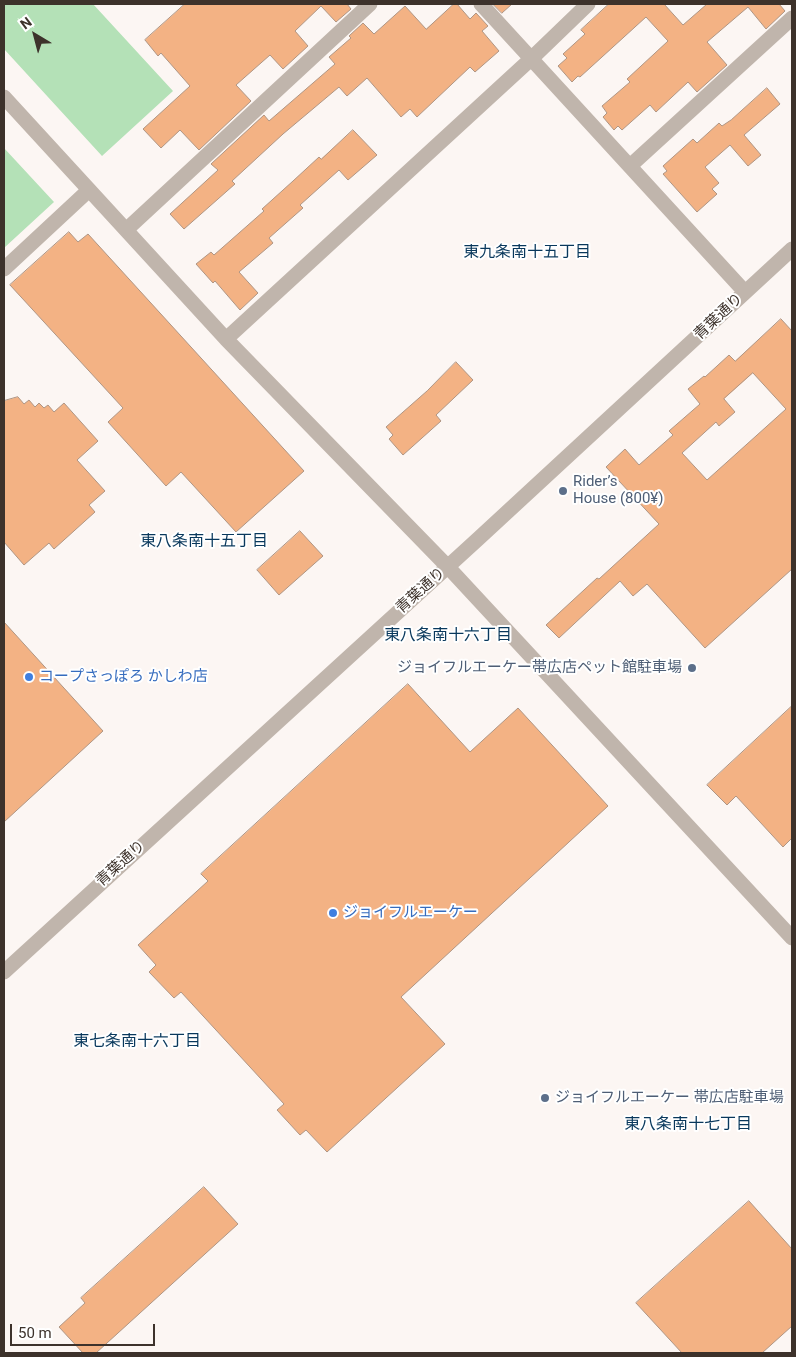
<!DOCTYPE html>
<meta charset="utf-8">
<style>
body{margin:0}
#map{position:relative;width:796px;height:1357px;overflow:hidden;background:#fcf6f3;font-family:Roboto,sans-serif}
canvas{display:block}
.frame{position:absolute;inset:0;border:5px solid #3d322b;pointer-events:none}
.north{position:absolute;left:10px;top:10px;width:50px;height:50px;-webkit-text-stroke:4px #fff;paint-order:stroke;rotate:323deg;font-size:14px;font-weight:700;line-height:20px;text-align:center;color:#3d322b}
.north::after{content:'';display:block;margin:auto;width:18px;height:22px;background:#3d322b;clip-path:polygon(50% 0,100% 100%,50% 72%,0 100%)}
.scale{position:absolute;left:10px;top:1324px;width:145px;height:22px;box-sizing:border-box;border:2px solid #3d322b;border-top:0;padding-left:6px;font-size:15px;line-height:18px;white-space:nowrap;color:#3d322b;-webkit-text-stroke:4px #fff;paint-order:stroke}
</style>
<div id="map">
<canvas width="796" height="1357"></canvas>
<div class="frame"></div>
<div class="north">N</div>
<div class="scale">50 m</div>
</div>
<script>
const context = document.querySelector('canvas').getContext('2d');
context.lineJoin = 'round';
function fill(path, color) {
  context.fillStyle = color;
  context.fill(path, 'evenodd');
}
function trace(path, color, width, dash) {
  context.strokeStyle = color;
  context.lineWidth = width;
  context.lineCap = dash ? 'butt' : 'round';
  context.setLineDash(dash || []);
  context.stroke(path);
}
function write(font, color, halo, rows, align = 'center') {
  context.font = font + ' Roboto,"Noto Sans JP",sans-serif';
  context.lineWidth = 4;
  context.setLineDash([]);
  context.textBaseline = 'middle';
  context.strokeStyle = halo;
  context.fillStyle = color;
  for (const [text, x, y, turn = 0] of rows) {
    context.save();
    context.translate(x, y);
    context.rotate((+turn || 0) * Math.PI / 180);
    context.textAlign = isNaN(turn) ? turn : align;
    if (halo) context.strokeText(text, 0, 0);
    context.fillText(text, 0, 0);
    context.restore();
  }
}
fill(new Path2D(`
 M4 4H93L173 91 102 156 4 49Z
 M4 148 54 202 4 248Z`), '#b4e1b7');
const building = new Path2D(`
 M185 4H347L351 9 336 22 321 6 295 31 308 46 283 69 270 55 236 85 251 101 199 150 180 130 161 148 143 129 190 86 161 53 158 56 145 40Z
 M454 4H457L470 19 476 13 488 26 482 31 499 51 475 72 470 67 417 117 410 109 401 117 367 78 347 96 339 87 283 134 232 181 235 184 184 229 170 214 218 170 211 164 264 115 269 121 335 64 329 57 351 38 349 36 363 23 374 34 405 6 426 29Z
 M493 4H512L502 13Z
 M609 4H664L683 25 707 4H779L785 11 766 29 748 7 707 42 727 65 697 92 688 82 656 112 650 105 622 130 618 126 614 130 603 117 607 113 602 106 630 82 627 79 668 41 646 17 580 77 578 76 572 82 558 66 567 58 563 54 585 34 581 30Z
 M767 88 780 104 744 135 761 155 748 166 730 145 705 167 719 183 712 189 717 194 697 212 663 174 667 171 663 166 693 139 697 143 719 123 722 126 731 120Z
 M353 130 377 155 348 180 339 170 300 205 303 208 269 238 273 243 239 272 258 293 240 310 215 281 213 283 196 264 211 252 214 255 264 211 262 209 293 181 319 157 321 159Z
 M69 232 78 242 88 234 304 471 236 532 181 472 166 486 108 422 123 408 10 285Z
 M781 319 792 331V569L705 648 647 584 633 596 620 581 559 638 546 625 597 578 599 579 659 524 606 467 625 449 639 465 673 435 669 431 700 404 688 389 704 376 705 377 729 355 735 361ZM753 373 786 409 707 480 682 453 716 422 719 426 735 412 724 399Z
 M456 362 473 380 436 415 441 421 403 455 389 439 393 435 386 427 427 391Z
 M18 397 24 404 29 400 35 407 39 403 44 408 48 405 54 412 64 403 98 441 77 460 105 491 89 505 95 512 54 549 49 543 24 565 4 542V401Z
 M300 531 323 556 279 595 257 570Z
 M4 622 103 731 4 822Z
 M408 684 470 752 518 708 608 806 401 997 445 1044 327 1152 306 1130 300 1135 277 1110 284 1104 181 992 174 998 149 972 156 965 138 945 208 881 201 874Z
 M792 706V838L783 847 736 796 727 805 707 785Z
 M204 1187 238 1224 96 1353H83L59 1327 85 1303 81 1298Z
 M749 1201 792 1249V1326L762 1353H682L636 1303Z`);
fill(building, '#f3b284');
trace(building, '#af9583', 1);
trace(new Path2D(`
 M481 4 745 292
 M4 97 226 339 448 567 792 938
 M630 166 792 18
 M126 230 370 4
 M4 269 89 190
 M226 339 532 58 588 4
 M4 972 478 539 792 249`), '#c0b5ac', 15);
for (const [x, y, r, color] of [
 [563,491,5,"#5c6f8a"],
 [692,668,5,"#5c6f8a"],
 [29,677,5,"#3f7fe0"],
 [333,913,5,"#3f7fe0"],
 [545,1098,5,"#5c6f8a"]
]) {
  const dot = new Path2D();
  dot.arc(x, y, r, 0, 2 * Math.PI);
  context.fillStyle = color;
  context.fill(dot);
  trace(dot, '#fff', 2);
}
write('15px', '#3d322b', '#fff', [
 ["青葉通り",719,317,-43],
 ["青葉通り",421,591,-42],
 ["青葉通り",121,864,-42]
]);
write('15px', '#4e5e75', '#fff', [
 ["Rider’s",573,482],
 ["House (800¥)",573,499],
 ["ジョイフルエーケー帯広店ペット館駐車場",682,668,"right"],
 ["ジョイフルエーケー 帯広店駐車場",555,1098]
], 'left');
write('15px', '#366cbe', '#fff', [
 ["コープさっぽろ かしわ店",39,677],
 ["ジョイフルエーケー",343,913]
], 'left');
write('16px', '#09385c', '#fff', [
 ["東九条南十五丁目",527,253],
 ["東八条南十五丁目",204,542],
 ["東八条南十六丁目",448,636],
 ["東七条南十六丁目",137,1042],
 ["東八条南十七丁目",688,1125]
]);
</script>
